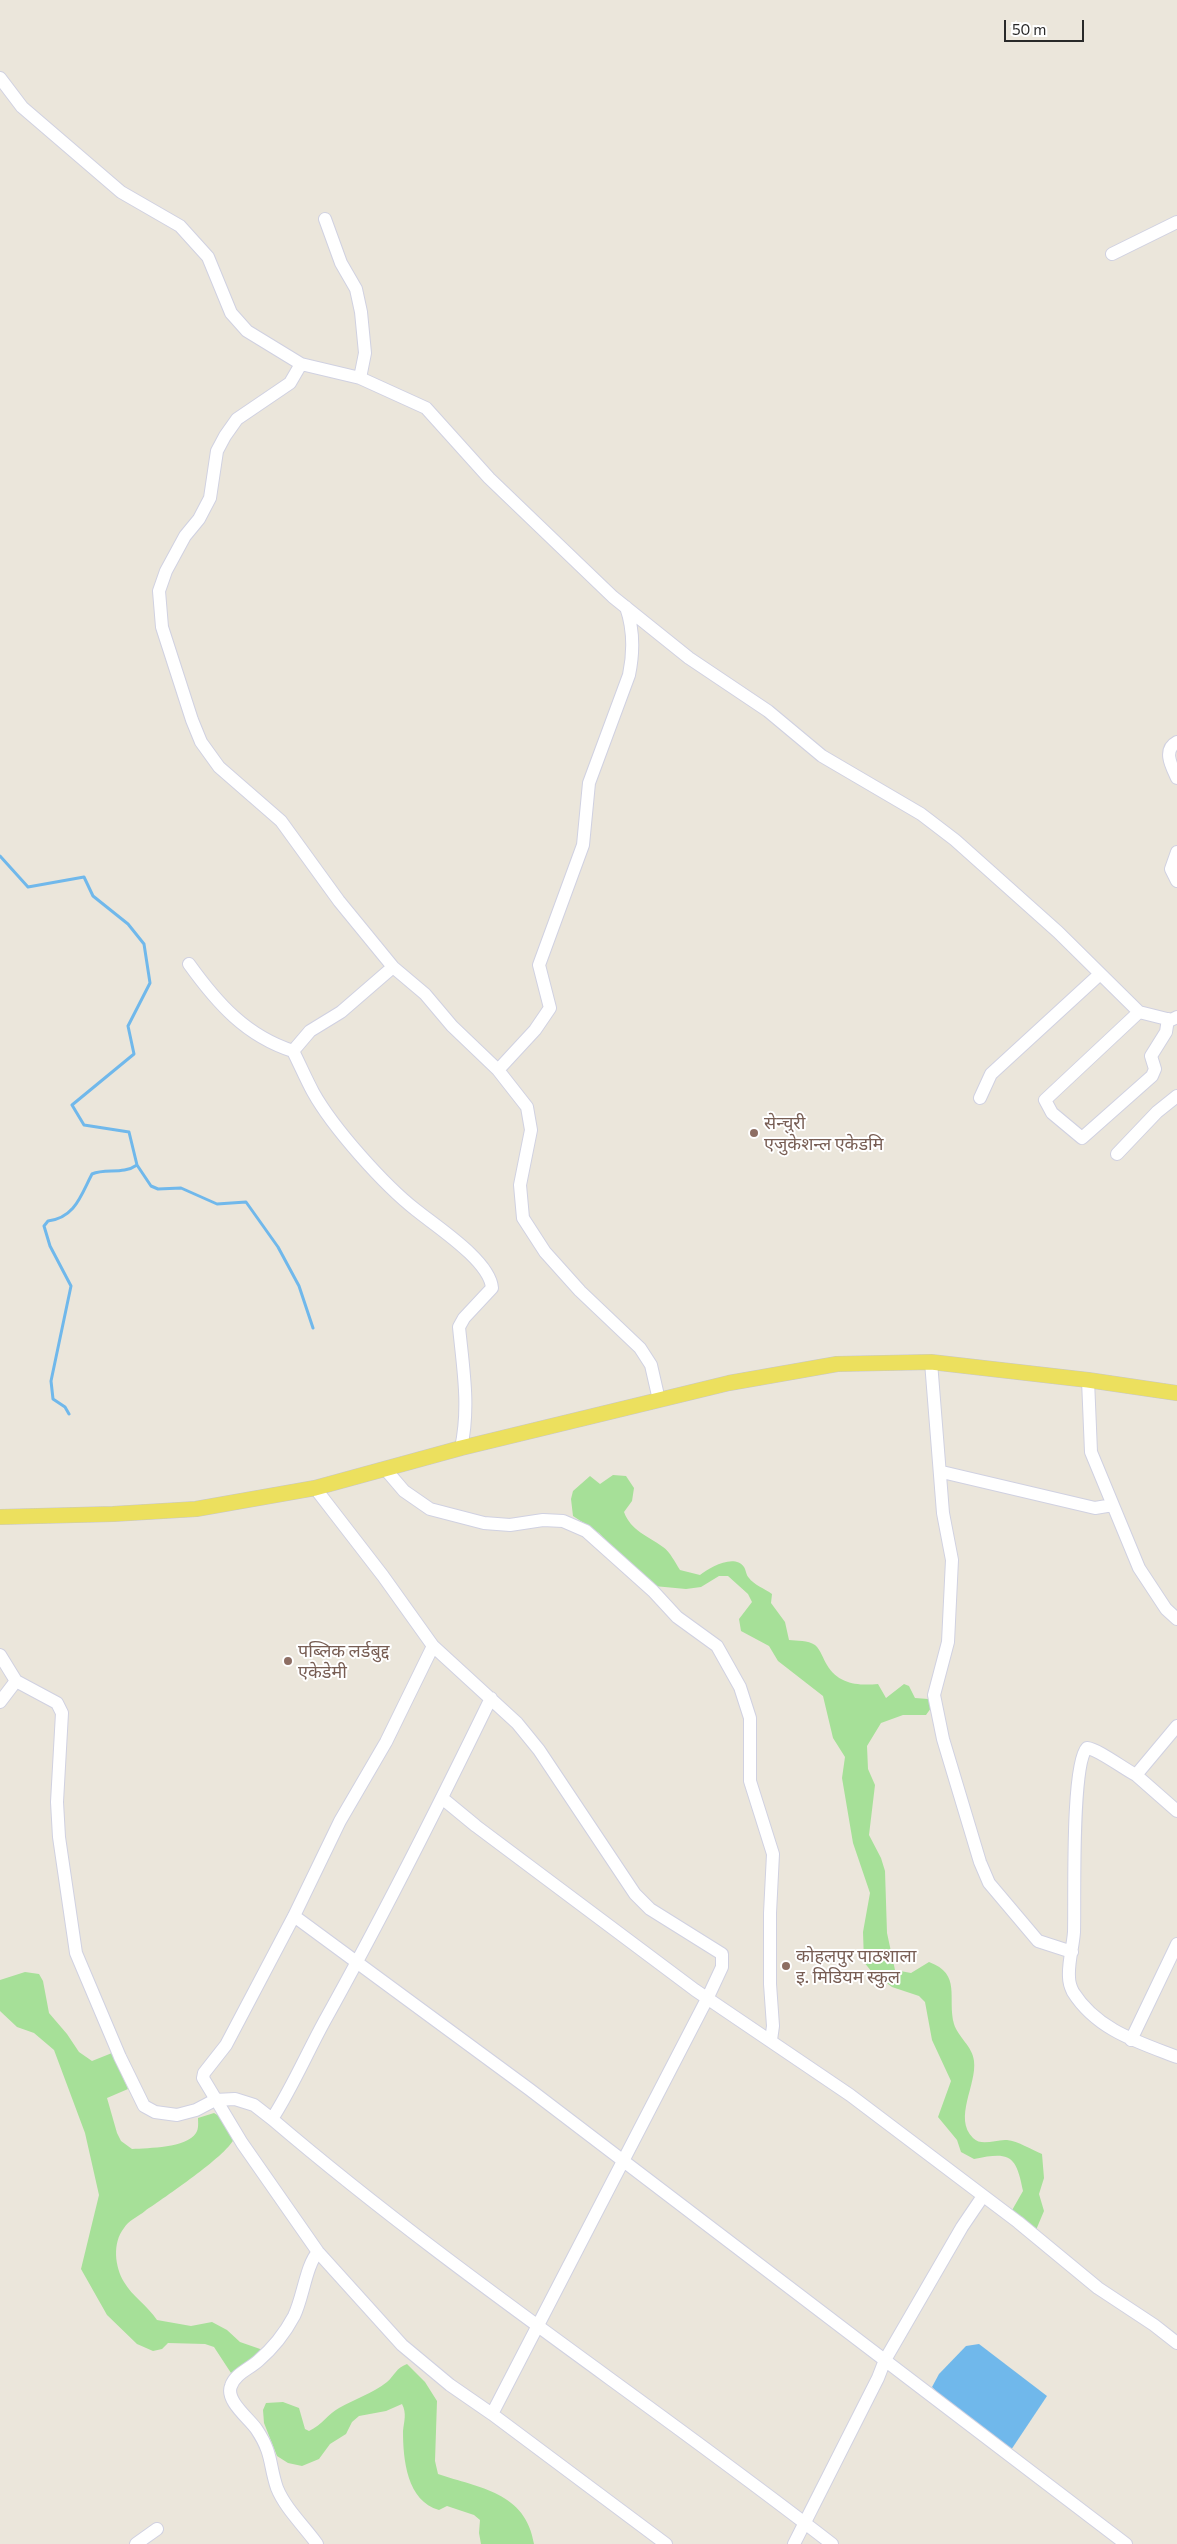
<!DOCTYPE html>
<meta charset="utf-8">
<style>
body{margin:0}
#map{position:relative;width:1177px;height:2544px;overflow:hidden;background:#ebe6db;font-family:Commissioner,sans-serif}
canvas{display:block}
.scale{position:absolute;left:1004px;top:20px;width:80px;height:22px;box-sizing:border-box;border:2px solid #292929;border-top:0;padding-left:6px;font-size:15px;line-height:18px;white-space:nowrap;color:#292929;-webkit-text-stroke:4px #fff;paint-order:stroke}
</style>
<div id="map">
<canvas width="1177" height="2544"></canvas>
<div class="scale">50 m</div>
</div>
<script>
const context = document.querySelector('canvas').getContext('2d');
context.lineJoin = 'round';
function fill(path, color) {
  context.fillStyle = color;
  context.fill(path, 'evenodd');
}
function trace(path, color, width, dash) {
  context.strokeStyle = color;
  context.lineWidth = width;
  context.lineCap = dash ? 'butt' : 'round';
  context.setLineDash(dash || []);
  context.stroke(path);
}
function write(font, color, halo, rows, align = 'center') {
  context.font = font + ' Commissioner,"Noto Sans Devanagari",sans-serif';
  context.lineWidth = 4;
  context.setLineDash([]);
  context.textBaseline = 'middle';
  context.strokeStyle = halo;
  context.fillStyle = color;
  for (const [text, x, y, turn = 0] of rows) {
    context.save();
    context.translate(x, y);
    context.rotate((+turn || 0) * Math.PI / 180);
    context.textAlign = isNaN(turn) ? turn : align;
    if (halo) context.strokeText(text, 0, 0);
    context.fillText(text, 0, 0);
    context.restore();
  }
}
fill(new Path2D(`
 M613 1475 626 1476 634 1488 632 1501 624 1512C631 1531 648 1536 663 1547 670 1552 675 1562 680 1570L700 1575C709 1568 734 1553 744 1567 746 1570 746 1575 749 1578 753 1584 765 1589 772 1594L771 1603 785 1622 789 1640C797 1641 808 1640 815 1645 821 1650 823 1659 827 1665 838 1684 858 1686 878 1684L886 1698 904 1684 909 1686 915 1698 928 1699 931 1708 926 1715H903L881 1723 867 1746 868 1769 875 1785 869 1835 881 1858 885 1871 887 1933 895 1970 911 1973 929 1962C962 1974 947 1998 954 2024 958 2037 973 2047 974 2061 977 2085 953 2118 973 2138 982 2147 996 2139 1007 2140 1018 2141 1032 2150 1042 2154L1044 2178 1039 2194 1044 2211 1036 2230 1011 2212 1023 2191C1016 2154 1009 2152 974 2159L961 2152 957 2140 938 2117 951 2081 932 2040 925 2002 919 1996 892 1987 871 1971 864 1962 863 1932 870 1893 853 1843 842 1778 845 1757 833 1738 823 1696 778 1661 769 1646 741 1631 739 1619 752 1602 748 1594 728 1576H719L701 1587 686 1589 654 1586 636 1572 599 1533 573 1516 571 1499 573 1491 590 1476 600 1484Z
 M25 1972 39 1974 43 1981 49 2013 67 2034 79 2052 92 2061 112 2053 128 2089 107 2098 117 2133 121 2141 132 2149C149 2148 186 2148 196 2133 199 2129 198 2122 198 2118L214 2113 219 2116 234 2139C225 2157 165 2197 145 2211 139 2216 128 2221 124 2228 112 2243 115 2267 124 2282 132 2296 148 2306 157 2320L191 2326 212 2322 227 2330 240 2342 263 2350 244 2366 231 2373 214 2347 205 2344 168 2343 162 2349 153 2351 137 2344 107 2315 81 2269 99 2195 85 2133 54 2050 34 2033 17 2027 0 2011V1980Z
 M407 2364 425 2382 437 2401 435 2461 438 2474C479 2488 526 2492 534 2544H481L479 2533 480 2520 474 2515 447 2506 439 2510C407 2501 403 2460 403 2431 404 2421 407 2414 402 2404L386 2411 359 2416 352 2422 346 2434 330 2444 319 2459 302 2466 288 2463 277 2456 264 2423 263 2410 266 2403 283 2402 299 2408 305 2429 309 2431C322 2425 328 2414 339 2408 355 2399 373 2393 387 2382 395 2375 396 2368 407 2364Z`), '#a6e098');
fill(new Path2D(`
 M979 2344 1047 2396 1011 2450 945 2400 932 2387 939 2374 966 2346Z`), '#70b8eb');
trace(new Path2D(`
 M0 856 28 887 84 877 93 896 128 924 144 944 150 983 128 1026 134 1054 72 1105 84 1125 129 1132 137 1165 151 1186 158 1189 181 1188 217 1204 246 1202 278 1247 299 1286 313 1328
 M69 1414 65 1407 53 1399 51 1381 71 1286 50 1246 44 1226 48 1221C75 1218 81 1195 92 1174 106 1168 123 1175 137 1165`), '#70b8eb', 3);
const minor = new Path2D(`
 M0 78 22 107 121 192 180 226 208 257 231 313 247 331 301 364 360 378 426 408 489 478 613 597 689 658 768 711 822 756 921 814 955 840 1058 932 1139 1012 1171 1020 1177 1017
 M325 219 341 263 356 289 361 312 365 353 360 378
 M1112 254 1177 222
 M301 364 290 383 237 419 225 436 217 451 210 498 199 519 185 536 166 571 159 591 162 627 192 720 201 742 219 767 281 821 339 901 393 967 425 994 452 1026 498 1070 527 1107 531 1130 520 1185 523 1218 545 1252 580 1291 640 1348 651 1365 659 1400
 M1177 742C1162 750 1172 767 1177 778
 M1177 852 1171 869 1177 881
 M189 964C217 1003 246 1036 293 1051 300 1065 306 1079 313 1092 333 1128 384 1185 416 1210 437 1227 490 1261 492 1288L464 1318 459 1327C463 1368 470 1407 461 1448
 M1139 1012 1045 1100 1052 1113 1082 1138 1152 1076 1155 1069 1151 1056 1166 1032 1168 1019
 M293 1051 310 1031 341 1012 393 967
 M498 1070 535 1030 550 1008 539 965 583 845 589 783 629 675C634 651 634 630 626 607
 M980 1098 991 1074 1100 974
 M1117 1154 1157 1112 1177 1096
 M931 1362 943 1513 952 1560 948 1642 934 1695 943 1739 980 1862 989 1883 1038 1941 1072 1952
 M1088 1380 1091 1452 1139 1568 1166 1609 1177 1619
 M386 1470 404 1491 430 1509 484 1523 510 1525 543 1520 563 1521 586 1531 653 1591 677 1617 717 1646 740 1687 750 1718V1781L773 1854 770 1913V1984L773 2026 771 2040
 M942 1472 1095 1508 1113 1505
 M315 1488 383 1576 433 1646 517 1723 539 1750 635 1894 650 1909 722 1954V1967L708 1997 492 2414 666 2544
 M433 1646 386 1742 340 1821 294 1916 226 2045 204 2073 203 2078 242 2143 318 2252 402 2345 450 2385 492 2414
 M0 1655 16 1681 57 1703 62 1713 57 1802 59 1837 76 1953 120 2057 144 2106 155 2112 177 2115 196 2110 215 2100 235 2099 254 2105 272 2119C292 2088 306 2055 324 2022 383 1916 438 1807 491 1698
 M0 1702 16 1681
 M1177 1726 1136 1775 1177 1811
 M1136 1775C1124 1769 1098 1749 1087 1748 1071 1764 1075 1901 1074 1932 1073 1947 1068 1962 1069 1977 1069 1982 1071 1988 1073 1992 1097 2030 1138 2042 1177 2057
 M442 1798 476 1826 695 1990 850 2095 1018 2222 1098 2288 1154 2325 1177 2343
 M294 1916 529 2089 1126 2544
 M1131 2040 1177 1944
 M272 2119C450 2271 647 2400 832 2544
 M136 2544 157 2529
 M317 2544C304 2526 285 2508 277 2488 269 2465 273 2454 257 2430 250 2419 225 2401 231 2386 235 2374 249 2369 258 2361 272 2349 285 2333 294 2316 303 2298 306 2265 318 2252
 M794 2544 878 2378 885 2360 962 2227 983 2196`);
const major = new Path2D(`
 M0 1517 113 1514 196 1509 315 1488 461 1448 659 1400 729 1383 837 1364 931 1362 1088 1380 1177 1393`);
trace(minor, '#d0d1e1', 14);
trace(major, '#c7c7c7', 16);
trace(minor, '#fff', 12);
trace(major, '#ece05e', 15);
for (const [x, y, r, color] of [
 [754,1133,5,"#8d6e63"],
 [288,1661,5,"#8d6e63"],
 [786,1966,5,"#8d6e63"]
]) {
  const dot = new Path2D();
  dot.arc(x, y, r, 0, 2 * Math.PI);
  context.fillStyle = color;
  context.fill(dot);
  trace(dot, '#fff', 2);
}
write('18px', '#785e54', '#fff', [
 ["सेन्चुरी",764,1123],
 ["एजुकेशन्ल एकेडमि",764,1144],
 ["पब्लिक लर्डबुद्द",298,1651],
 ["एकेडेमी",298,1672],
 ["कोहलपुर पाठशाला",796,1956],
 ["इ. मिडियम स्कुल",796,1977]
], 'left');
</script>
